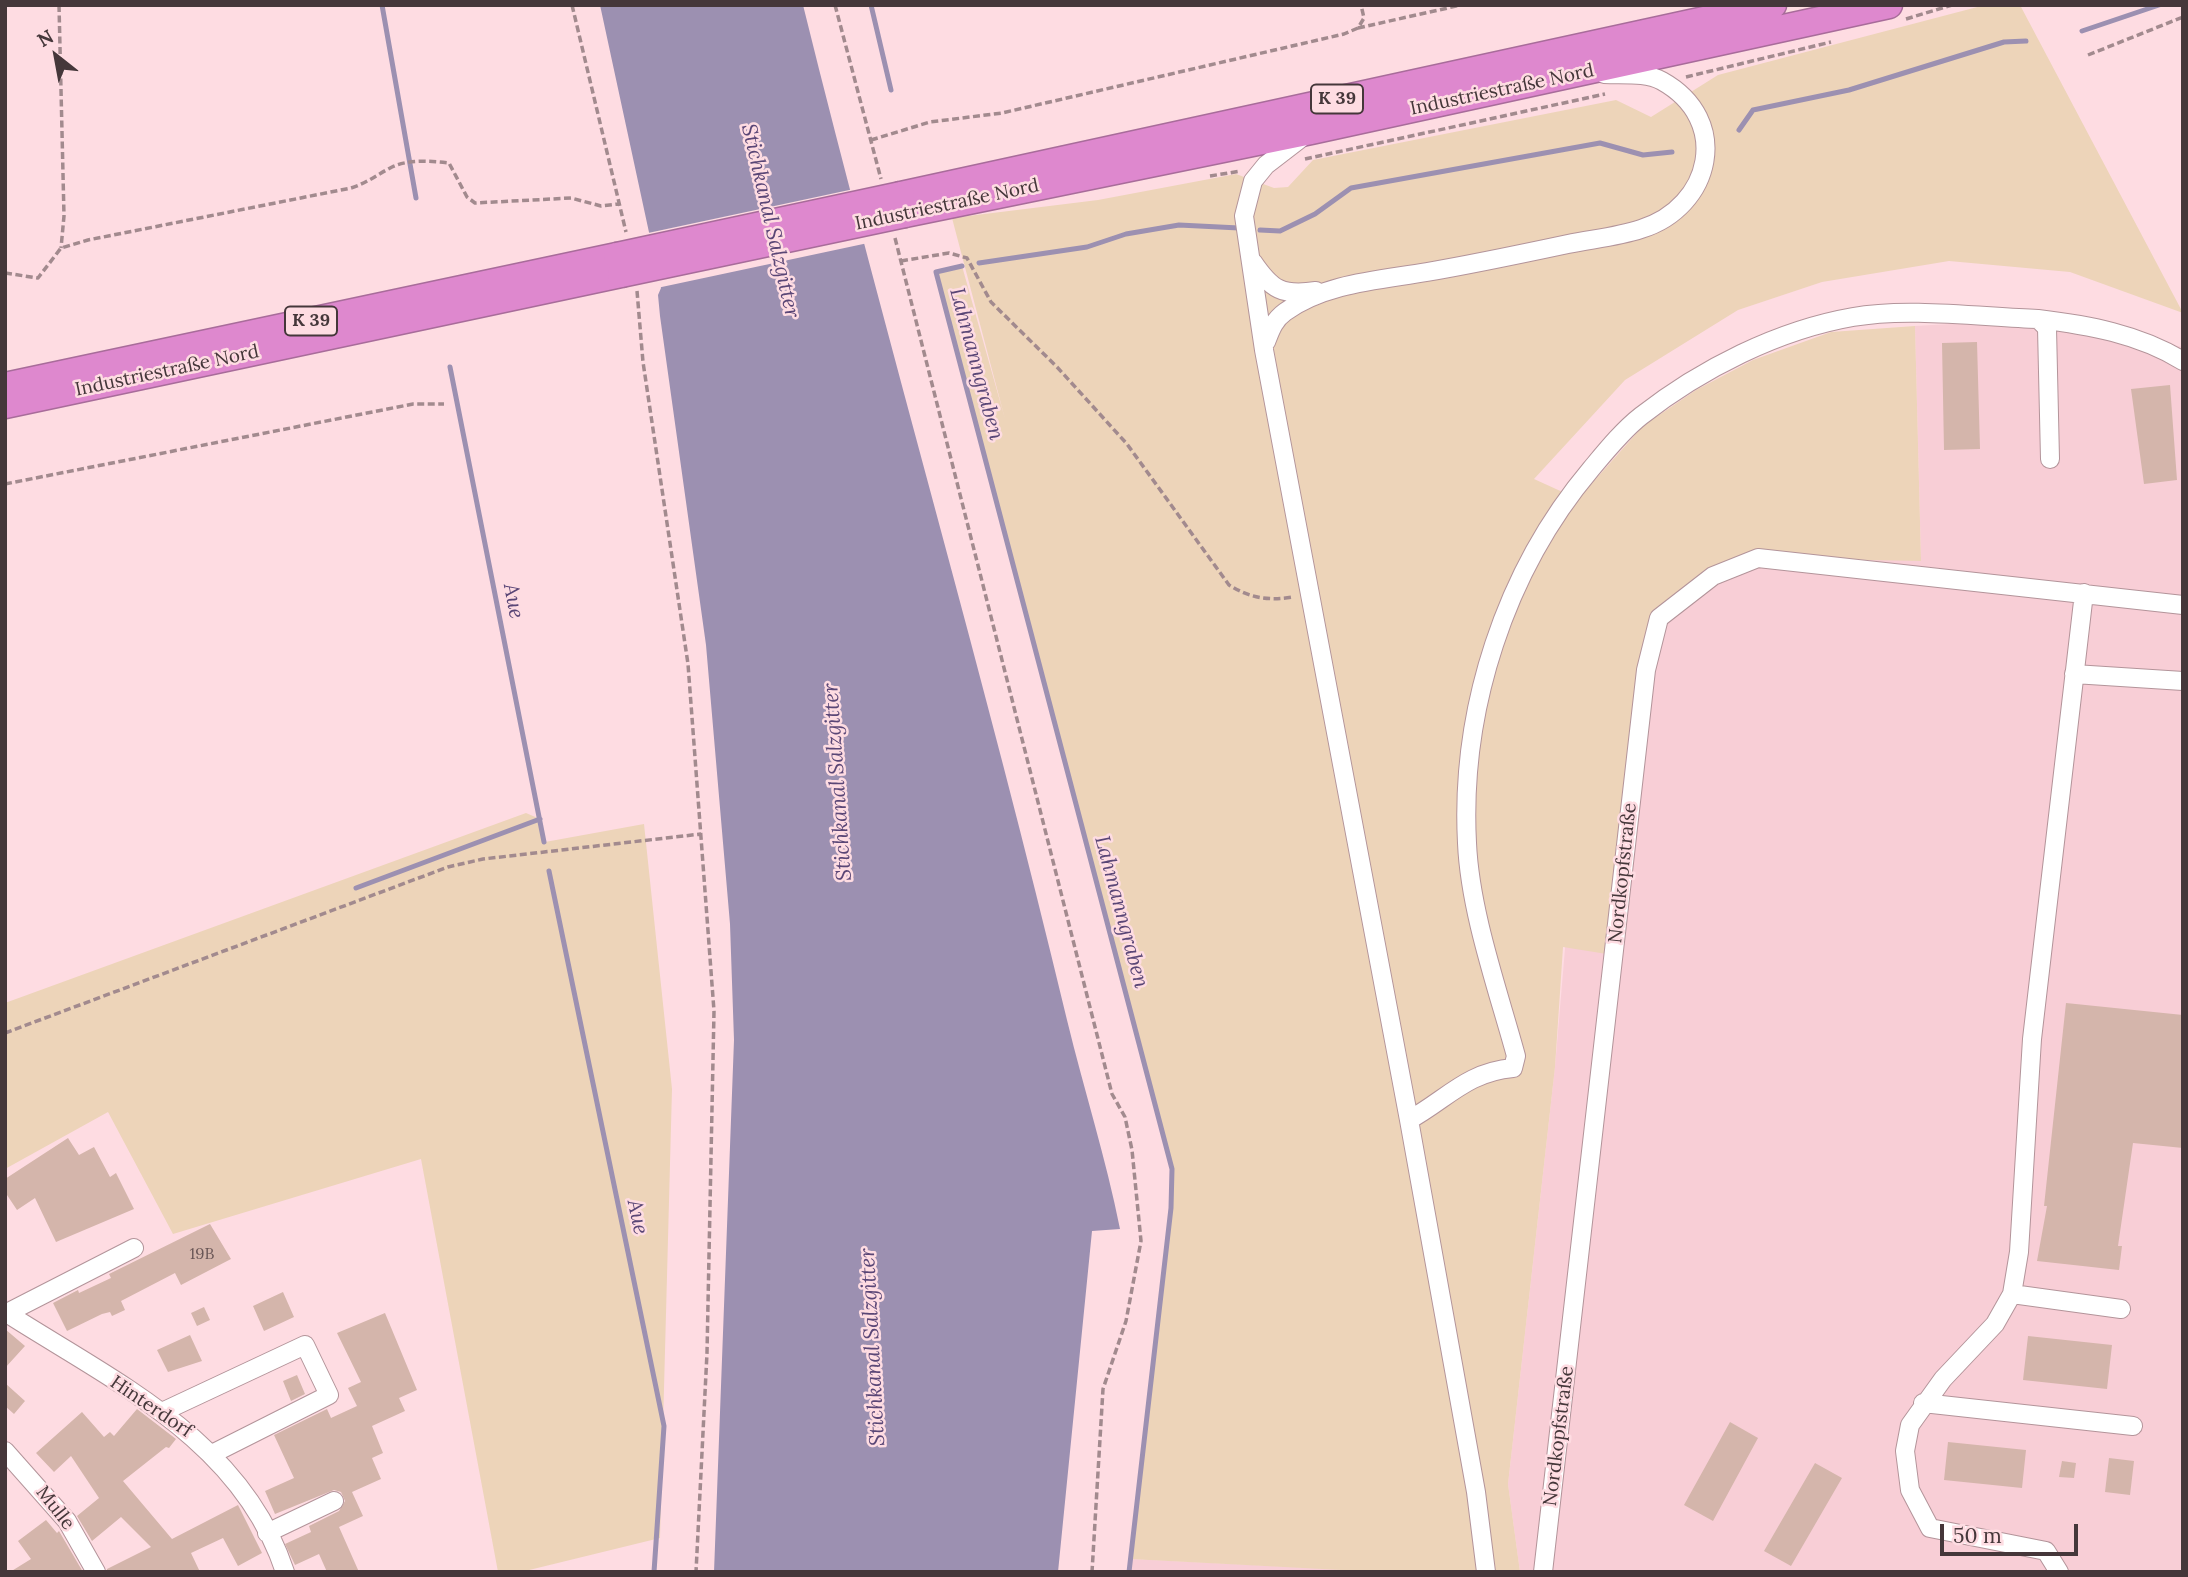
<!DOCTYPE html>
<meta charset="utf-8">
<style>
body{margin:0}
#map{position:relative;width:2188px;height:1577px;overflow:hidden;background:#fedce2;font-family:Lora,serif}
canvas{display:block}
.frame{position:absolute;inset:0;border:7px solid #45373a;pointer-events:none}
.north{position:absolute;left:21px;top:21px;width:70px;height:70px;-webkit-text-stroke:5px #fedce2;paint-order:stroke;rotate:329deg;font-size:19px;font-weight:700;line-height:28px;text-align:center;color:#45373a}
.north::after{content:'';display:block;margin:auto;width:24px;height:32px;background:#45373a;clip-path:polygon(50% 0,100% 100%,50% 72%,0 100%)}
.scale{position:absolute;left:1940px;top:1524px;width:138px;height:32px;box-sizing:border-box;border:4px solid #45373a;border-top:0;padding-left:9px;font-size:21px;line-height:24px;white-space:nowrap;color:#45373a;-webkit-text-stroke:5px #fedce2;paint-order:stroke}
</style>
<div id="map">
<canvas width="2188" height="1577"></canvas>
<div class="frame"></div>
<div class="north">N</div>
<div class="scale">50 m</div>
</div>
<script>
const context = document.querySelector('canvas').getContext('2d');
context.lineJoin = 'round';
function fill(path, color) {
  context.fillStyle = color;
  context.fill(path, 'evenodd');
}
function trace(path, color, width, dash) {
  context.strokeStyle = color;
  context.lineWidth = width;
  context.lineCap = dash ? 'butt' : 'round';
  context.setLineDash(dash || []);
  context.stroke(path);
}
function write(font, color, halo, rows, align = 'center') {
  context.font = font + ' Lora,serif';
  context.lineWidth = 5;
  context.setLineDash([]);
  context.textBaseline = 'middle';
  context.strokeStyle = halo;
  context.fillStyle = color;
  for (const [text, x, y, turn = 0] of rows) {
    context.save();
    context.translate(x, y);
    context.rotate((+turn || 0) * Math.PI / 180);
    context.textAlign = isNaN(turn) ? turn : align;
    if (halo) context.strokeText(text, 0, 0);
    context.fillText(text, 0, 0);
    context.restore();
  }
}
fill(new Path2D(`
 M2038 319 2183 347V1572H1520L1508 1484 1555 1067 1595 594 1653 545 1921 561 1915 326Z
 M1130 1559 1376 1571 1380 1572H1129Z`), '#f8ced6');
fill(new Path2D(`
 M1985 5H2020L2183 313 2070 272 1949 261 1822 282 1738 310 1625 380 1534 479 1578 499 1643 426 1696 390 1753 360 1831 332 1915 326 1921 561 1758 558 1659 618 1613 955 1563 947 1555 1067 1508 1484 1520 1572H1380L1130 1559 1171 1208 1172 1169 936 272 962 266 1005 419 952 218 1098 200 1236 174 1274 188 1288 187 1313 160 1616 100 1651 117 1718 75Z
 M526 813 540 819 545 842 644 824 672 1089 660 1538 521 1572H498L421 1159 173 1234 108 1112 5 1169V1003Z`), '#edd4b9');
fill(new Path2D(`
 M600 5H803C887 345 986 680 1067 1020 1084 1090 1106 1158 1120 1229L1092 1231 1058 1572H714L734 1040 730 924 706 645 660 316 658 295 661 288Z`), '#9c90b1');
fill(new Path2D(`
 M854 189 868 243 657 288 648 233Z`), '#fedce2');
trace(new Path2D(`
 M382 5 416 198
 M871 5 891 90
 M2082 31 2159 5
 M1739 130 1753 110 1849 90 2004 42 2026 41
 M1260 230 1280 231 1315 214 1351 188 1600 143 1643 155 1672 152
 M979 263 1087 247 1126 234 1179 225 1239 228
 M962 266 936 272 1172 1169 1171 1208 1129 1572
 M450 367 544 842
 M549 871 664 1426 654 1572
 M356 888 540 819`), '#9c90b1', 5);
fill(new Path2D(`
 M1977 342 1980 449 1944 450 1942 343Z
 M2170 385 2177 480 2144 484 2131 389Z
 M2066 1003 2183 1015V1148L2133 1143 2118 1246H2122L2119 1270 2037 1261 2047 1206H2044Z
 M68 1138 79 1155 94 1147 110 1177 116 1173 134 1209 56 1242 35 1198 17 1210 5 1192V1179Z
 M210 1224 231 1259 181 1285 175 1273 121 1301 125 1310 112 1316 110 1312 102 1314 67 1331 53 1303 78 1290 79 1293 111 1278 109 1274Z
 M283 1292 294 1317 264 1331 253 1306Z
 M204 1307 210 1320 197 1326 191 1313Z
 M385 1313 417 1390 399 1398 405 1411 372 1426 383 1453 372 1458 381 1479 352 1492 363 1516 339 1527 359 1572H327L319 1554 295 1565 285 1544 311 1532 309 1526 339 1511 345 1501 341 1492 334 1490 275 1514 265 1491 294 1478 274 1435 327 1409 331 1418 357 1406 348 1388 361 1382 337 1333Z
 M5 1329 25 1346 5 1368Z
 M190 1335 202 1361 168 1372 157 1350Z
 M2028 1336 2112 1345 2107 1389 2023 1380Z
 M297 1375 305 1394 291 1401 283 1381Z
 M5 1383 25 1401 14 1414 5 1406Z
 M137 1409 176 1439 169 1448 166 1447 123 1481 172 1539 238 1505 262 1553 238 1566 223 1538 191 1553 200 1572H107V1569L151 1547 121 1517 92 1541 77 1516 99 1498 71 1456 54 1472 36 1453 82 1412 104 1437 110 1432 114 1436Z
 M1730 1422 1758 1438 1713 1521 1684 1505Z
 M1948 1442 2026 1450 2022 1488 1944 1480Z
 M2109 1458 2134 1461 2130 1495 2105 1492Z
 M2062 1461 2076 1463 2074 1478 2059 1477Z
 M1815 1463 1842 1478 1791 1566 1764 1551Z
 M46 1520 57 1533 59 1531 83 1572H10L31 1559 18 1541Z`), '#d4b5ab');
const minor = new Path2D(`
 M1305 135 1266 165 1253 181 1244 216 1264 350 1409 1120 1476 1492 1486 1572
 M1253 262C1272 290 1282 296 1316 291
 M2038 319C2088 325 2139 334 2183 361
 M1266 342C1271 329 1274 320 1285 312 1325 283 1381 280 1427 272 1474 264 1521 254 1568 244 1592 239 1617 237 1641 229 1712 207 1732 120 1662 81 1646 72 1623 75 1604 74
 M2074 674 2183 681
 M1409 1120C1447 1099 1467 1072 1513 1068L1516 1056C1498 990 1470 912 1467 843 1460 710 1505 571 1591 469 1606 451 1623 430 1641 416 1701 369 1778 330 1853 317 1906 307 1982 317 2038 319L2047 328 2050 459
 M2012 1294 2121 1309
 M5 1312C114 1382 242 1440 285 1572
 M7 1313 134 1248
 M1923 1403 2133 1426
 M162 1412 305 1345 329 1395 212 1454
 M5 1451 67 1521 96 1572
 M267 1533 334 1501
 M1543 1572 1646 670 1659 618 1713 576 1758 558 2183 605
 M2059 1572 2046 1551 1930 1528 1910 1490 1905 1451 1910 1425 1943 1379 1995 1324 2012 1294 2019 1252 2032 1039 2084 593`);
const highway = new Path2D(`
 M901 195 1773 5
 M905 214 1311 131 1889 5
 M5 386 617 256
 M5 405 621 274`);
trace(minor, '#b3949a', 20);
trace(highway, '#a86c9a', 29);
trace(new Path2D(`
 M59 5 64 216 61 248
 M572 5 626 232
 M835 5 881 179
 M1906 19 1952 5
 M1358 28 1461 5
 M2088 55 2183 17
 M1686 77 1831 42
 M871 140 930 122 1002 113 1344 34 1358 28 1364 18 1361 5
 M1305 159 1605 94
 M1210 176 1241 171
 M895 238 1112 1094 1125 1117 1132 1150 1141 1241 1126 1321 1103 1389 1092 1572
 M901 261 949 253 967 258 991 302 1057 367 1127 444 1229 585C1250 598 1268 601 1293 597
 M5 273 38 278 61 248 88 240 351 188C367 183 378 174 392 167 409 159 431 161 449 163L467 197 475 203 571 198 601 206 618 204
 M637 291 643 362 688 664 714 1011 707 1353 696 1572
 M5 484 413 404H444
 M5 1033 448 867 483 859 701 834`), '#a28a8e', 3.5, [7, 3.5]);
trace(minor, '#fff', 18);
trace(highway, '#de88ce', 26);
const highwayBridge = new Path2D(`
 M617 256 901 195
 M621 274 905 214`);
trace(highwayBridge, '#a86c9a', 29, []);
trace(highwayBridge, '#de88ce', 26);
write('16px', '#695656', null, [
 ["19B",202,1254]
]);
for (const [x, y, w] of [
 [1337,99,52],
 [311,321,52]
]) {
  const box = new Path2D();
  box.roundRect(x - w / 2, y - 14.5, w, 29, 5);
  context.fillStyle = '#fedce2';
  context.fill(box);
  trace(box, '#45373a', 2);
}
write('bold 18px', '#45373a', null, [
 ["K 39",1337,99],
 ["K 39",311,321]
]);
write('19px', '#45373a', '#fedce2', [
 ["Industriestraße Nord",1502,90,-12],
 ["Industriestraße Nord",947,205,-12],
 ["Industriestraße Nord",167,371,-12],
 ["Nordkopfstraße",1623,873,-84],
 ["Hinterdorf",151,1407,34],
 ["Nordkopfstraße",1559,1436,-83],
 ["Mulle",55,1508,52]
]);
write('italic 21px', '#5a4676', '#fedce2', [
 ["Stichkanal Salzgitter",770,221,77],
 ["Lahmanngraben",976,364,75],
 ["Aue",513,601,79],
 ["Stichkanal Salzgitter",838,782,-94],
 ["Lahmanngraben",1121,912,75],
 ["Aue",637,1217,78],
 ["Stichkanal Salzgitter",873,1347,-93]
]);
</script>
